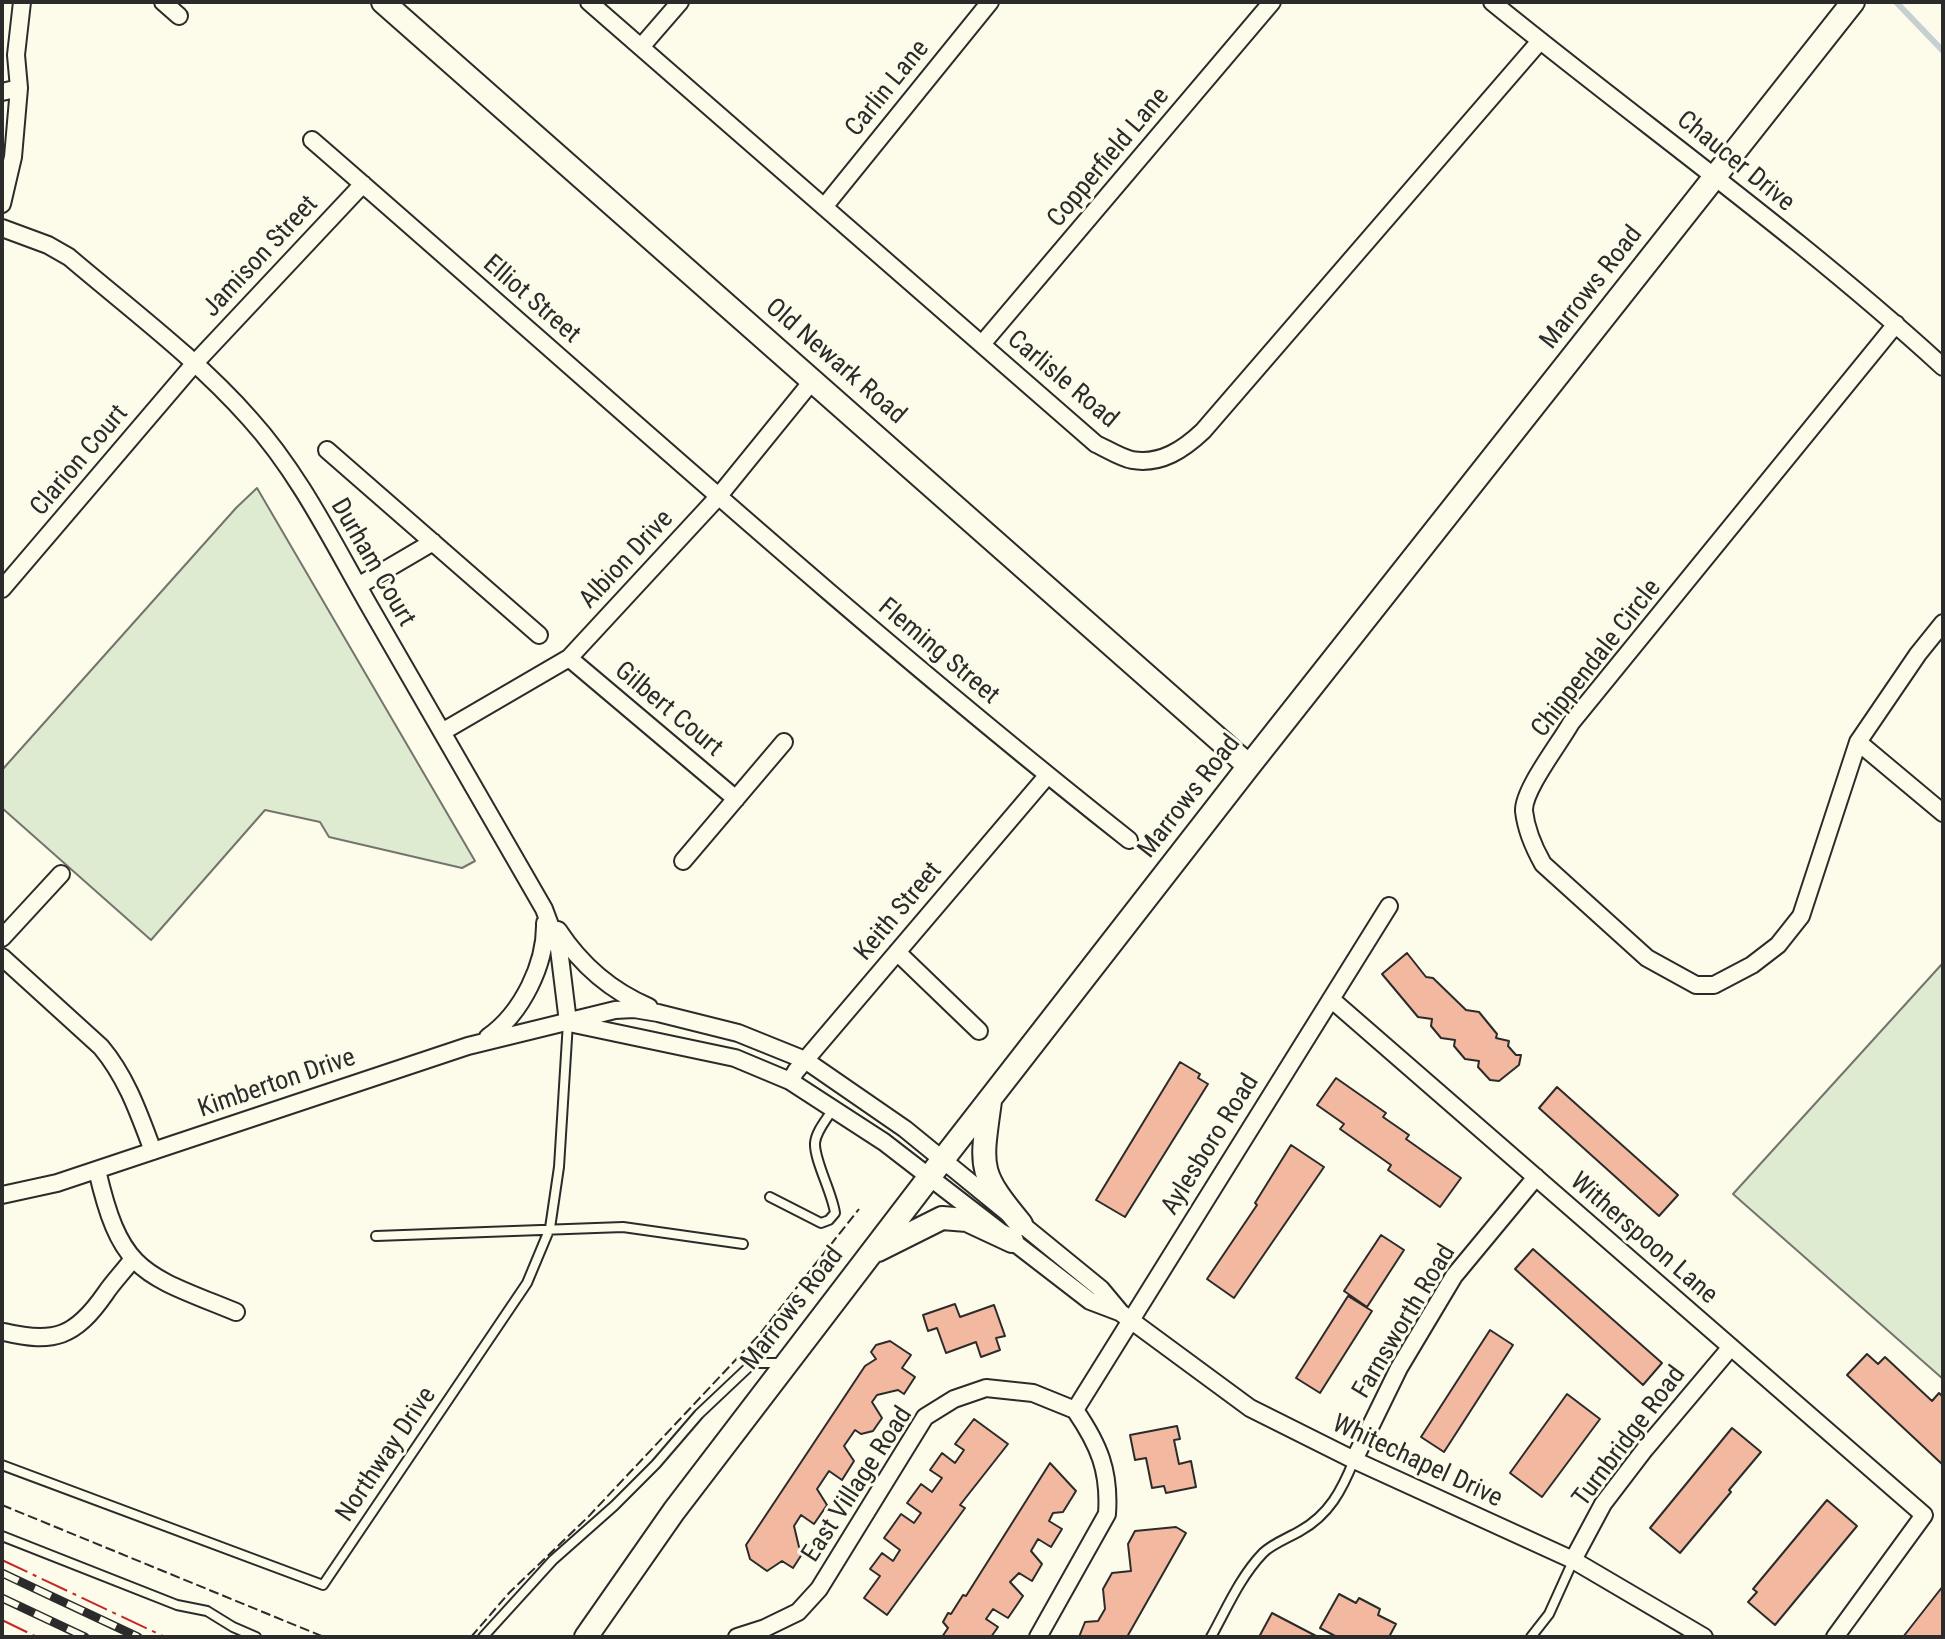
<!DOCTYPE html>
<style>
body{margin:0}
#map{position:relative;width:1945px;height:1639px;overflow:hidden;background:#fdfbea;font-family:"Roboto Condensed",sans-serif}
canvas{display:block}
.frame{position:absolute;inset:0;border:4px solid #2b2b2b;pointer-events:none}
</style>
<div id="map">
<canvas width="1945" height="1639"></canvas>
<div class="frame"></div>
</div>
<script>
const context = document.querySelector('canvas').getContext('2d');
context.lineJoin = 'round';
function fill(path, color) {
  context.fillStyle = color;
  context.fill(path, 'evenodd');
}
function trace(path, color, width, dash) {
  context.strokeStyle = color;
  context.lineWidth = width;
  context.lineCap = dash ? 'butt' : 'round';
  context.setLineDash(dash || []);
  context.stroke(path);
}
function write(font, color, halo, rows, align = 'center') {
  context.font = font + ' "Roboto Condensed",sans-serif';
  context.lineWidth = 6;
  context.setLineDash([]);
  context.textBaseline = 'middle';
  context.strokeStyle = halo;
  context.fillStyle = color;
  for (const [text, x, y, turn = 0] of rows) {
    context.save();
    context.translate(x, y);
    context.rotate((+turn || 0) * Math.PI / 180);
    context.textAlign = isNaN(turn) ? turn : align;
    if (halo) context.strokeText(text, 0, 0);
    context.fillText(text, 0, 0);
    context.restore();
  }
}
const green = new Path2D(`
 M257 488 475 861 462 868 329 837 320 822 265 810 151 940 2 808V770L236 508Z
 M1942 964 1943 965V1379L1733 1194Z`);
fill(green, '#deebd1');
trace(green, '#74746e', 2);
trace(new Path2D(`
 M1896 2 1943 51`), '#c7d0d0', 6);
const building = new Path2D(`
 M1407 953 1426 977 1433 978 1466 1010 1479 1012 1497 1034 1496 1038 1509 1041 1508 1046 1516 1055H1521L1519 1065 1499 1081 1490 1080 1478 1067 1479 1061 1465 1059 1454 1046 1455 1040 1441 1038 1431 1026 1432 1019 1418 1017 1382 974Z
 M1180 1062 1200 1074 1198 1078 1208 1084 1125 1217 1096 1200Z
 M1336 1078 1386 1113 1383 1117 1409 1135 1406 1139 1461 1178 1440 1207 1388 1170 1391 1165 1340 1129 1344 1124 1317 1105Z
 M1557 1087 1678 1195 1659 1216 1539 1108Z
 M1291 1145 1324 1167 1234 1298 1207 1279 1257 1205 1255 1203Z
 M1381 1235 1404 1250 1367 1307 1344 1291Z
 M1533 1249 1662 1363 1643 1385 1515 1269Z
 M1348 1296 1372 1311 1320 1393 1296 1378Z
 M955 1304 960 1317 994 1305 1005 1336 996 1338 1000 1350 981 1357 976 1342 946 1353 937 1328 928 1331 923 1315Z
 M1490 1330 1513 1345 1444 1452 1421 1437Z
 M890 1341 911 1355 902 1368 915 1377 904 1394 898 1390 877 1395 872 1402 882 1418 873 1431 861 1434 855 1430 844 1446 854 1461 842 1480 829 1471 817 1489 827 1505 814 1524 801 1515 794 1526 799 1547 804 1551 793 1568 782 1561 767 1571 750 1559 746 1545 865 1366 876 1359 871 1352 876 1345Z
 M1867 1354 1878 1364 1885 1357 1932 1401 1939 1393 1943 1397V1465L1847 1375Z
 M1567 1394 1600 1419 1542 1497 1510 1473Z
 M974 1419 1008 1444 960 1505 965 1508 887 1615 864 1598 880 1576 870 1569 882 1553 893 1561 900 1550 884 1538 901 1514 914 1523 921 1513 907 1503 921 1484 932 1492 942 1478 930 1470 942 1453 955 1463 964 1450 955 1444Z
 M1177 1426 1180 1439 1174 1440 1179 1464 1191 1461 1196 1487 1166 1493 1164 1486 1152 1488 1146 1458 1135 1460 1130 1435Z
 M1732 1428 1761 1452 1729 1490 1731 1492 1680 1553 1650 1528Z
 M1050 1463 1076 1491 1063 1512 1053 1513 1049 1521 1062 1529 1051 1547 1038 1539 1031 1551 1042 1564 1032 1581 1019 1573 1010 1582 1023 1596 1008 1618 993 1609 986 1619 998 1627 991 1637H942L948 1628 943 1622 948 1613 951 1614 963 1595 966 1596Z
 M1827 1500 1857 1526 1775 1625 1748 1602 1757 1592 1753 1589Z
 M1176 1527 1186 1533 1127 1637H1079L1085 1622 1098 1621 1105 1609 1103 1589 1112 1573 1131 1571 1128 1544 1135 1531Z
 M1943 1586V1637H1903Z
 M1339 1594 1356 1603 1359 1598 1380 1609 1378 1615 1396 1624 1389 1637H1337L1320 1628Z
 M1272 1613 1318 1637H1259Z`);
fill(building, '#f2b8a0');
trace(building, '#2b2b2b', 2);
const service = new Path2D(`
 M770 1197 821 1223 829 1220 835 1213C832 1192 814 1160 815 1143 816 1131 827 1119 833 1109
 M376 1236 623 1227 743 1244
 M2 1465 323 1585 527 1283 550 1228 559 1167 568 1022
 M2 1536 177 1605 207 1611 233 1627 256 1637
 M483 1637 553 1560 614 1506 656 1464 699 1414 753 1363H783
 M1211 1637C1227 1608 1240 1577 1263 1553 1272 1544 1288 1538 1300 1531 1329 1515 1342 1490 1354 1460
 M1531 1637 1549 1614 1573 1561`);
const minor = new Path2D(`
 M163 2 179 16
 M589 2 1096 444C1107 449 1121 458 1132 460 1161 465 1184 449 1203 431L1540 41
 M1492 2C1642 124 1800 236 1943 367
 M641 47 680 2
 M2 92 19 88
 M312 140C583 375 848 618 1129 840
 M2 204 13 157 19 88 16 55 22 2
 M824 207 990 2
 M2 228 48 245 69 257C130 309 197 359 250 419 300 474 334 545 371 609 429 709 486 809 544 909L559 949 568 1022
 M1896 324 1571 723C1560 743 1523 790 1524 811 1526 829 1534 848 1543 864L1647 958 1696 985H1714L1752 965 1778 945 1801 916 1858 742 1918 654 1943 623
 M982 344 1272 2
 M327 450 539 635
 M358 586 433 542
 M2 589 194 364 363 184
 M569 658 736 799
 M442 732 569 658 718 497 813 380
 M1858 742 1943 813
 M683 861 784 742
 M558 930C581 965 611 991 649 1007
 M2 938 61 874
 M897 952 979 1031
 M2 957 101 1047C127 1078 139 1114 153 1151
 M1331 999 1924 1515 1835 1637
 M569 1023 735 1058 790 1081 884 1142 1090 1301 1119 1312
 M488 1037C522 1013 546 964 545 923
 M790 1081 796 1071 1047 776
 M97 1170C121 1274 143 1274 236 1312
 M2 1195 57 1183 468 1046 615 1010 634 1009 658 1013 738 1033 805 1060 905 1129 1101 1289 1121 1313 1250 1408 1354 1460 1573 1560 1704 1637
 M4 1332C54 1344 75 1337 105 1294 113 1282 123 1272 132 1260
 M1075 1410 1389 906
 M1354 1460 1399 1368 1454 1276 1536 1177
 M1573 1560 1603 1504 1645 1449 1731 1347
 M737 1637 765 1628 798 1612 819 1589 925 1417 954 1399 986 1388 1033 1393 1075 1410
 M1038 1637 1107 1514C1110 1471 1099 1445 1075 1410`);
const tertiary = new Path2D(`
 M383 2 1249 766
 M990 1101C981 1168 977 1171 1021 1224
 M878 1250 942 1218 967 1220 1012 1241
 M586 1637 674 1511 937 1167 1249 766 1853 2`);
trace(service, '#2b2b2b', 12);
trace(minor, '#2b2b2b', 20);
trace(tertiary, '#2b2b2b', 26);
trace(service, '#fdfbea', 8);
trace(minor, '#fdfbea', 16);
trace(tertiary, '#fdfbea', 22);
const rail = new Path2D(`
 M2 1573 138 1637
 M2 1598 85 1637`);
trace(rail, '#2b2b2b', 9);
trace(rail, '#fdfbea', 6, [18]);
trace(new Path2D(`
 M2 1505 324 1637
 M471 1637 509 1593 588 1517 759 1335 859 1209`), '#2b2b2b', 2, [10, 4]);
trace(new Path2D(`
 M2 1560 165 1637
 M2 1620 37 1637`), '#c62828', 2, [28, 6, 4, 6]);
write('26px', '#2b2b2b', '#fdfbea', [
 ["Carlin Lane",888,89,-51],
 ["Copperfield Lane",1109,158,-50],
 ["Chaucer Drive",1735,162,39],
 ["Jamison Street",261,257,-47],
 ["Marrows Road",1592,288,-52],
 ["Elliot Street",531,300,41],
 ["Old Newark Road",835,362,41],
 ["Carlisle Road",1062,380,40],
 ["Clarion Court",80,461,-50],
 ["Albion Drive",627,560,-47],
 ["Durham Court",372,563,60],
 ["Fleming Street",938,652,40],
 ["Chippendale Circle",1597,659,-52],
 ["Gilbert Court",668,710,40],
 ["Marrows Road",1190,797,-52],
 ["Keith Street",899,912,-50],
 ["Kimberton Drive",277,1084,-19],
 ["Aylesboro Road",1211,1145,-58],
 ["Witherspoon Lane",1643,1239,41],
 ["Marrows Road",793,1309,-52],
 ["Farnsworth Road",1405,1322,-59],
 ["Turnbridge Road",1630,1437,-53],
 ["Northway Drive",387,1455,-56],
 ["Whitechapel Drive",1417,1462,25],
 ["East Village Road",858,1485,-57]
]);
</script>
